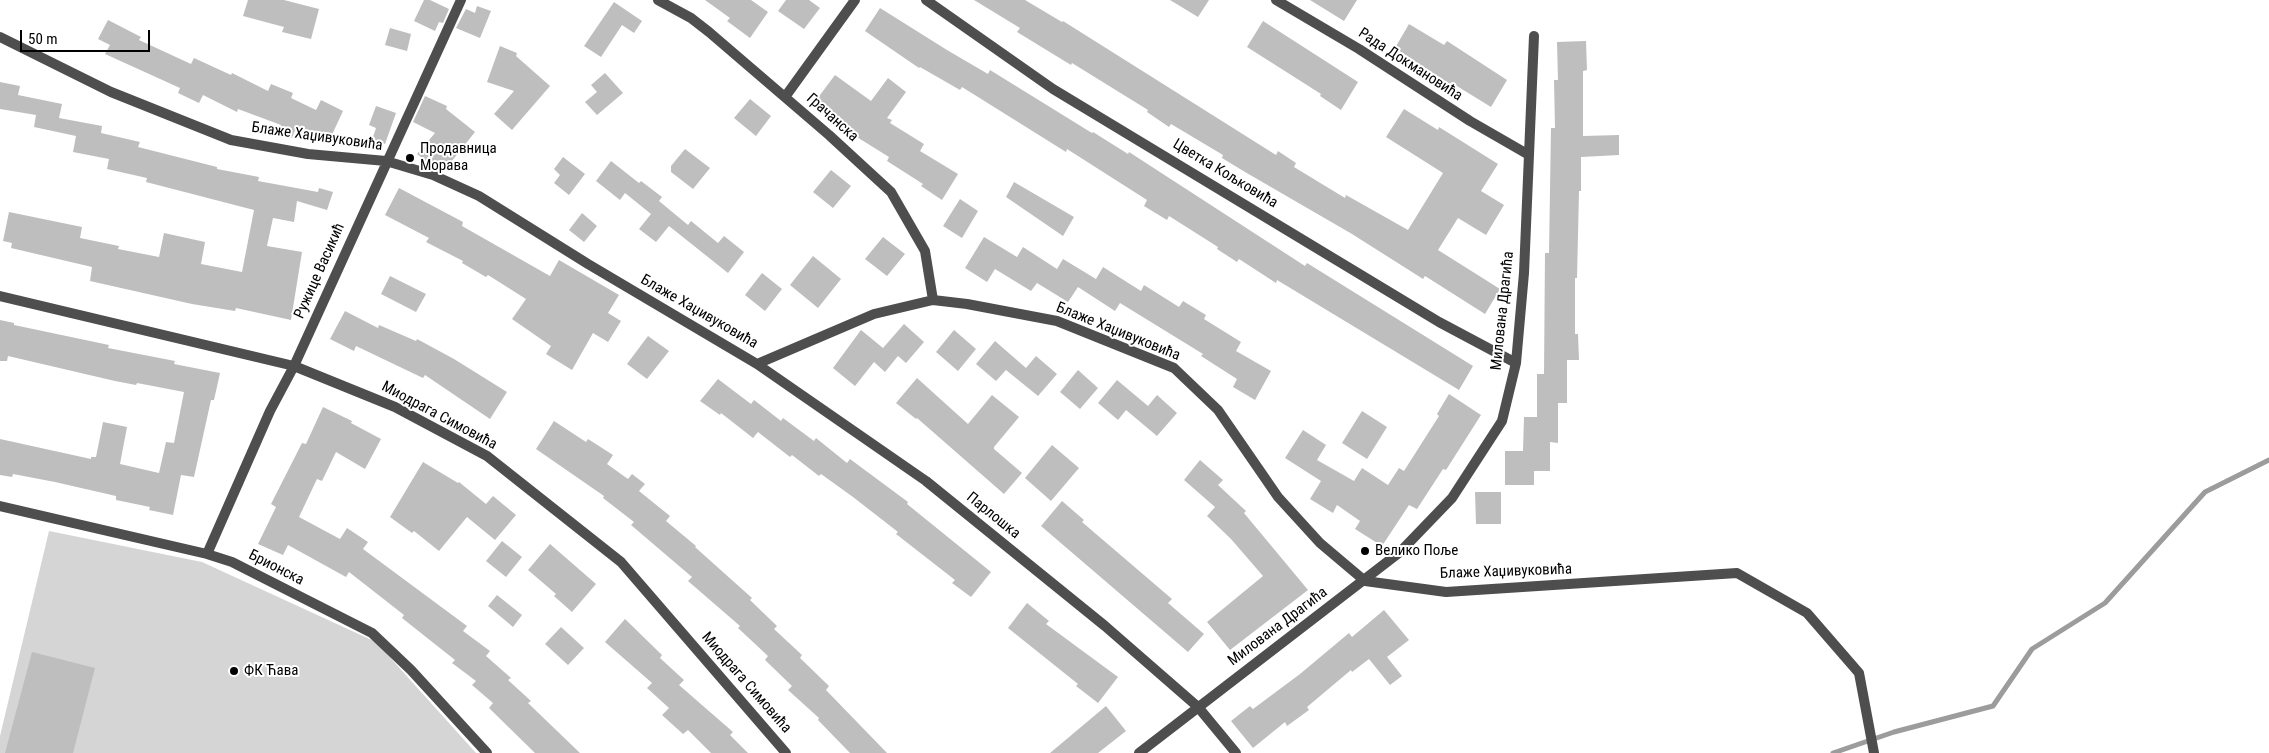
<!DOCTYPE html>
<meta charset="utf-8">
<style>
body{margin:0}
#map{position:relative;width:2269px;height:753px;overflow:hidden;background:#fff;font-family:"Roboto Condensed",sans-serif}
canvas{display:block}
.scale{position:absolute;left:20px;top:30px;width:130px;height:22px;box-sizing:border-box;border:2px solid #000;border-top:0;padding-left:6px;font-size:15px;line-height:18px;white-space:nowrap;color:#000;-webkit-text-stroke:4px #fff;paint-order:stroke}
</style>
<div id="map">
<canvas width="2269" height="753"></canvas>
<div class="scale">50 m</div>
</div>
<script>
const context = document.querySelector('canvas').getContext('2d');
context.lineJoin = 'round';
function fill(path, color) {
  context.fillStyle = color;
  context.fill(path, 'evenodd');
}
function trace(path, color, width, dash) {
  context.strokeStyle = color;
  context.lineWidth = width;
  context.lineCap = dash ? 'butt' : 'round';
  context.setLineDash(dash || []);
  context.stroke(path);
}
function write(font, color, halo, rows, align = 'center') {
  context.font = font + ' "Roboto Condensed",sans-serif';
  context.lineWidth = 4;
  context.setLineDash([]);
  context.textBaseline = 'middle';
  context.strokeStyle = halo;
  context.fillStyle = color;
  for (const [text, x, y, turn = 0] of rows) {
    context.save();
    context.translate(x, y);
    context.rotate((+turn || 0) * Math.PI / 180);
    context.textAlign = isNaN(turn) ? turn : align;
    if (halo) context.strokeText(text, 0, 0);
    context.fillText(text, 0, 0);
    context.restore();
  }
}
fill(new Path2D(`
 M49 531 202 562 376 642 476 753H0V736Z`), '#d5d5d5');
trace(new Path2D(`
 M1833 753 1894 732 1993 706 2032 649 2105 603 2205 492 2269 460`), '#9c9c9c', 5);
fill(new Path2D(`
 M248 0H284L319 9 311 39 282 32 284 27 243 16Z
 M424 0H430L449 9 443 23 439 22 435 31 414 21Z
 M705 0H751L768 12 750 38 727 21 730 18Z
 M786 0H809L820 8 804 29 778 11Z
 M974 0H1025L1062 22 1063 21 1276 155 1278 151 1296 163 1294 167 1345 198 1346 195 1408 230 1443 173 1386 137 1404 109 1438 130 1439 127 1498 164 1481 191 1504 205 1486 235 1458 218 1438 250 1500 289 1485 314 1425 276 1423 279 1352 234 1245 172 1222 158 1223 155 1171 124 1169 127 1147 112 1148 110 1072 63 1071 65 1017 32 1020 28Z
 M1170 0H1209L1198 17Z
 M1310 0H1357L1344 21Z
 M614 2 642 21 634 33 622 25 601 57 584 46Z
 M477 6 491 11 480 38 456 28 466 9 475 13Z
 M880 8 947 50 988 74 990 70 1092 133 1093 132 1128 154 1129 152 1305 266 1307 263 1473 366 1459 390 1277 280 1276 283 1239 259 1237 262 1217 249 1218 247 1169 216 1167 220 1144 206 1147 200 1067 149 1066 152 962 87 960 90 920 67 919 68 865 31Z
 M108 20 141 37 139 40 191 64 194 58 231 75 232 73 268 91 271 84 293 93 291 98 316 110 321 100 343 111 329 141 297 125 292 138 278 133 281 125 238 109 237 112 203 95 199 103 178 93 180 88 105 54 110 45 98 39Z
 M1263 21 1358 82 1341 110 1320 96 1321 94 1247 47Z
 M1409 24 1444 45 1447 41 1507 80 1491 107 1452 83 1451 85 1395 48Z
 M390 28 411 34 407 51 385 45Z
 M1586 41 1587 70 1583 71V136L1619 135V155L1581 157V191H1579L1577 278H1575V334H1578L1579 360H1567V403H1558V443L1550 442V471H1534V485H1505V451H1523L1524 417H1537V374H1544L1545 253H1549L1551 128H1555L1554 80H1558L1557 42Z
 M500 46 517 53 516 56 550 86 512 130 494 114 514 91 487 82Z
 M605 73 623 93 597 115 585 102 597 92 591 85Z
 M835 75 871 101 888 78 906 92 887 118 892 120 890 123 924 144 920 151 958 174 942 200 921 186 923 184 887 161 889 157 852 134 853 132 814 103Z
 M0 82 20 86 18 95 62 104 59 118 102 126 101 133 140 142 138 147 217 167V169L259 177 258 181 318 192 319 188 333 192 327 210 297 201 294 222 273 218 267 246 302 252 291 320 236 308 235 311 192 304 90 281 92 267 11 248 12 243 3 241 9 212 82 227 80 238 119 246 118 249 159 257 164 233 205 242 201 264 242 272 254 210 146 182 147 178 107 169 109 159 73 152 76 136 34 127 36 115 0 109Z
 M425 96 447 106 446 109 475 132 443 172 435 168 417 154 435 133 413 122Z
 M750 99 771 116 756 136 734 118Z
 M376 106 396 113 385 144 372 140 376 128 369 125Z
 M685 149 710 168 693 189 671 172V166Z
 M563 157 585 174 569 195 554 183 560 175 554 169Z
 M611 161 639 183 641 181 662 197 659 201 688 225 691 221 718 243 724 236 744 252 728 273 669 226 656 242 639 229 651 214 625 193 620 200 596 181Z
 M831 170 851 186 833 208 813 192Z
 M1014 182 1074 217 1063 236 1006 197Z
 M399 188 463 222 462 226 550 276 559 260 619 295 608 313 621 321 608 342 593 333 572 370 546 354 551 346 512 319 526 299 488 275 486 277 462 263 463 261 426 242 429 238 385 215Z
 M960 199 978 211 962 238 943 226Z
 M582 213 597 226 584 242 569 230Z
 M883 237 905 254 887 276 865 259Z
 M984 237 1017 257 1023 247 1057 269 1063 259 1096 279 1103 267 1141 291 1144 285 1179 307 1183 301 1206 315 1204 319 1241 342 1236 351 1271 371 1255 400 1233 387 1237 379 1201 356 1203 354 1120 303 1115 311 1078 287 1068 302 1037 283 1031 291 995 269 987 282 965 268Z
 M813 256 841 279 818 308 790 285Z
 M762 273 782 289 765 311 745 295Z
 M390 276 426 294 416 312 381 294Z
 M345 311 378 328 379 325 416 341 417 339 454 359 507 392 490 419 425 375 423 378 356 346 354 351 330 339Z
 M0 320 14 323V325L109 345 108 348 175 361 174 364 220 373 214 400H211L194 477 181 475 173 515 149 510 150 507 116 500V496L55 482 13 474 12 477 0 475V439L91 459V457H96L103 422 127 427 120 464 159 473 166 442 174 443 184 392 137 383 136 385 115 381 8 356 7 361H0Z
 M904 324 924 342 906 363 898 356 885 372 874 362 855 386 833 368 861 330 883 348Z
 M954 330 976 349 958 371 936 352Z
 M648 336 669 351 647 379 627 364Z
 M995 341 1026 368 1036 356 1057 374 1038 396 1006 370 996 381 976 364Z
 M1078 370 1098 388 1080 409 1060 392Z
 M917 378 968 424 992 395 1019 417 994 447V449L1022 473 1004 494 917 418 916 419 896 403Z
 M718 379 751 404 754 400 781 421 783 418 814 441 816 438 847 463 850 459 908 502 907 504 991 572 971 597 952 583 955 580 896 534 898 532 853 497 821 474 819 476 792 455 790 457 758 432 753 438 721 413 720 415 700 401Z
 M1117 380 1148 406 1157 395 1177 413 1157 436 1126 410 1118 420 1098 403Z
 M1449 394 1481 415 1446 470 1443 469 1417 509 1409 505 1382 546 1355 529 1360 521 1337 505 1333 513 1310 499 1321 481 1285 458 1303 430 1326 445 1317 460 1354 481 1362 468 1388 485 1399 468 1404 471 1439 416 1437 414Z
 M323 407 352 421 351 423 381 439 365 469 336 452 322 481 317 479 299 517 340 539 347 528 368 542 363 549 467 626 463 631 490 651 486 656 511 678 508 680 531 701 528 703 580 753H535L489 708 493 703 472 685 476 681 452 663 455 660 402 618 404 615 349 572 346 577 288 545 283 555 258 544 276 507 271 504 302 443 306 444Z
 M1362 411 1387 427 1367 459 1342 443Z
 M554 421 586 442 588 439 613 455 607 464 628 479 632 474 645 484 639 491 670 516 666 521 696 546 695 547 752 598 750 600 777 626 774 629 802 655 800 658 829 686 826 690 887 753H850L818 720 819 718 788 690 792 686 765 660 768 656 738 628 740 626 688 581 692 577 631 525 634 522 603 498 604 496 536 449Z
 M1052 445 1079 468 1051 501 1025 478Z
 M1200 460 1223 480 1218 485 1246 511 1244 513 1308 590 1230 650 1207 622 1263 576 1231 539 1207 516 1215 507 1184 480Z
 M423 462 458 483 459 482 486 504 493 496 516 515 495 540 467 517 439 551 414 531 412 533 390 517Z
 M1475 492H1501V524H1476Z
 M1062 501 1084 520 1082 522 1172 599 1168 603 1204 634 1188 652 1041 526Z
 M502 541 522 557 506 577 486 561Z
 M550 544 596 584 572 612 554 596 556 594 528 570Z
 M497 595 522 615 513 627 488 606Z
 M1027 603 1049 621 1046 624 1118 677 1098 703 1076 686 1078 684 1008 628Z
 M1384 610 1409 640 1387 657 1402 676 1390 685 1369 659 1352 672 1351 670 1307 707 1309 710 1287 726 1285 722 1253 748 1231 721 1250 706 1253 709 1300 674 1349 633 1352 637Z
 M625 619 662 655 660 658 684 680 679 685 733 732 730 735 748 753H711L688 730 683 734 662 715 669 708 647 688 652 683 605 642Z
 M561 627 584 648 568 665 545 644Z
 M32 652 95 668 73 753H5Z
 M1106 706 1126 731 1098 753H1050Z`), '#bebebe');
trace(new Path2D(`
 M1198 707 1236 753`), '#4e4e4e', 10);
trace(new Path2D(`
 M658 0 691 18 709 32 829 135 891 192 925 251 933 300
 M926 0 1053 89 1439 322 1516 363
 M1276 0 1359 49 1470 121 1529 155
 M0 37 111 92 231 140 308 154 386 161 433 175 479 196 588 264 757 364 874 314 933 300 967 304 1057 321 1174 368 1218 410 1278 497 1320 543 1365 581 1446 592 1737 573 1807 613 1859 673 1874 753
 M785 97 855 0
 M0 296 294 366 395 407 487 456 621 562 786 753
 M757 364 926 481 1105 626 1198 707
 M0 506 207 554 232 562 372 633 411 670 487 753
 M207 554 270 411 294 366 461 0
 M1139 753 1400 552 1452 498 1502 421 1516 363 1524 273 1534 36`), '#4e4e4e', 10);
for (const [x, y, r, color] of [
 [410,158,5,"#000"],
 [1365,551,5,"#000"],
 [234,671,5,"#000"]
]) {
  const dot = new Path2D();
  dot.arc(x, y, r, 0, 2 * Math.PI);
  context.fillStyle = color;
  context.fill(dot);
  trace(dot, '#fff', 2);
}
write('15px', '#000', '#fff', [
 ["Рада Докмановића",1410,65,33],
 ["Грачанска",832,118,42],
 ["Блаже Хаџивуковића",317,137,8],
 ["Цветка Кољковића",1225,174,31],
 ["Ружице Васикић",320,271,-66],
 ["Милована Драгића",1503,311,-84],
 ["Блаже Хаџивуковића",699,312,30],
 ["Блаже Хаџивуковића",1118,332,22],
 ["Миодрага Симовића",439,416,28],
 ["Парлошка",993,516,39],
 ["Брионска",276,568,27],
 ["Блаже Хаџивуковића",1506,572,-2],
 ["Милована Драгића",1278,627,-37],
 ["Миодрага Симовића",746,683,49]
]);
write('15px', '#000', '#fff', [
 ["Продавница",420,149],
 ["Морава",420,166],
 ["Велико Поље",1375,551],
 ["ФК Ћава",244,671]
], 'left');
</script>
